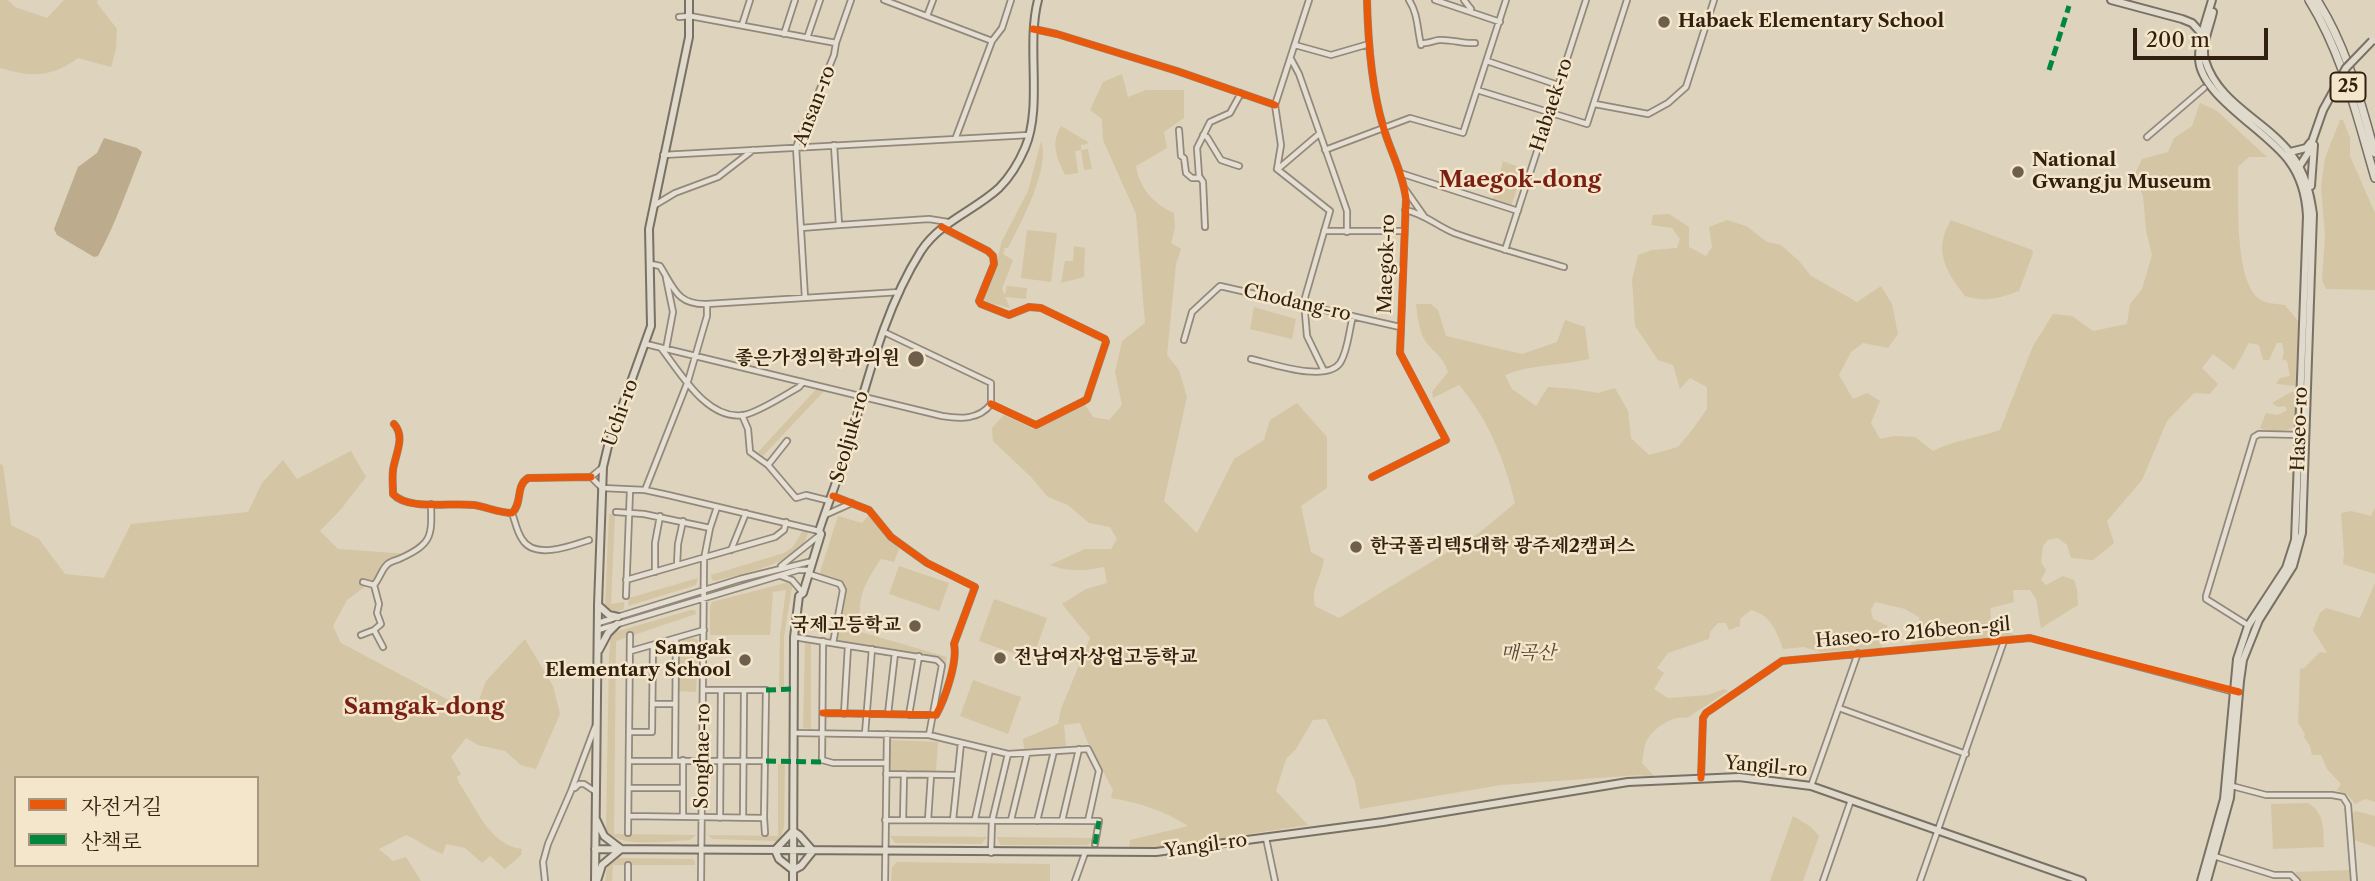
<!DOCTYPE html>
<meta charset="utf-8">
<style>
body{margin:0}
#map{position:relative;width:2375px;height:881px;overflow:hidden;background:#ded3bc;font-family:"Libre Caslon Text","Noto Serif KR",serif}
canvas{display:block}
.legend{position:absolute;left:14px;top:776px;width:245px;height:91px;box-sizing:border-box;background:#f3e6ca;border:2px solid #a69780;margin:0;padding:9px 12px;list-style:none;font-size:21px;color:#322011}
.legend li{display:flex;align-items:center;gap:14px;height:35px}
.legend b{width:35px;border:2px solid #a69780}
.scale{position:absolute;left:2133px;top:28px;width:135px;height:32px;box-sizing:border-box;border:4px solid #322011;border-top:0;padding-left:9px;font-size:21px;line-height:24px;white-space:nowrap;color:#322011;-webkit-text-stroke:5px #f3e6ca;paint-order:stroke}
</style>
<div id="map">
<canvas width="2375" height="881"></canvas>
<ul class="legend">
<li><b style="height:9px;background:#e8590c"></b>자전거길</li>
<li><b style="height:9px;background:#00873e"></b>산책로</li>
</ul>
<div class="scale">200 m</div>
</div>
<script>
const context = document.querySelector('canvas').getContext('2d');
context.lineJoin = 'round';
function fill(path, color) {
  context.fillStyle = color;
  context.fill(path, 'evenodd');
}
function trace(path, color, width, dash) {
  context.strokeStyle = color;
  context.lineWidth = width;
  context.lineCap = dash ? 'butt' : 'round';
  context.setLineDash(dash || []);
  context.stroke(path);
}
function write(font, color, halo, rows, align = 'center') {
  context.font = font + ' "Libre Caslon Text","Noto Serif KR",serif';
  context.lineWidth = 5;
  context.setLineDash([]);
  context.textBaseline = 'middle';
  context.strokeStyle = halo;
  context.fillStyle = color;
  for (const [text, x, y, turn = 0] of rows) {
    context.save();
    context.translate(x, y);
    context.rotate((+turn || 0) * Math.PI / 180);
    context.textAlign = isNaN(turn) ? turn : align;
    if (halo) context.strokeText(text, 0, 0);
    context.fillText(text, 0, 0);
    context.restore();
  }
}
fill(new Path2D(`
 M0 0H8L15 7 47 18 64 0H98L97 3 117 29 116 49 111 67 78 58C51 78 31 77 0 68Z
 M1122 74 1128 97 1146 90H1184V118L1164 132 1167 148 1136 166C1139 188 1154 204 1174 213L1175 228 1171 243 1181 249 1176 264 1167 355 1179 370 1187 397 1164 501 1197 533 1234 459 1264 440 1270 420 1297 403 1327 437V488L1301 506 1311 552 1324 559C1321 579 1311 587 1315 606L1339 618 1479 533 1515 503C1505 460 1488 419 1459 385L1433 398 1432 392 1448 372C1442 354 1432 352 1424 339 1419 329 1417 315 1416 304H1431L1438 310 1446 336 1522 354 1557 342 1565 320 1585 327 1589 359C1560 366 1532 364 1505 375L1512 389 1536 406 1548 387 1574 389 1598 393 1615 388 1628 411 1631 438 1649 455 1678 447 1692 430 1707 409V387L1690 378 1680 389 1673 365 1658 360 1635 326 1632 280 1638 255 1652 250 1677 248 1680 239 1672 228 1651 225 1653 215 1669 214 1689 227V247L1706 256 1712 247 1709 227 1727 220 1746 226 1767 242 1781 245 1799 261 1811 276 1857 302 1881 286 1892 304 1898 334 1888 348 1863 343 1851 352 1839 375 1853 399 1867 393 1880 401 1871 423 1880 439 1894 436 1915 437 1933 451C1954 440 1978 438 2000 430L2033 346 2053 314 2072 316 2093 331 2127 324 2130 304 2142 289 2152 255 2146 230 2143 196 2134 176 2142 159 2168 152 2174 138 2192 126 2200 103 2217 111 2267 157H2249L2238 167C2239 196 2233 288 2263 301 2270 304 2278 304 2285 305L2298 321 2296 386 2276 384 2280 378 2290 376 2287 361 2282 359 2284 352 2282 343H2277L2269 360H2263L2259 345 2249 343 2234 370 2213 354 2202 368 2218 384 2210 394 2194 393 2167 421 2142 480 2107 521 2114 543 2093 560 2071 558 2067 545 2058 538 2048 540 2043 546 2041 562 2046 570 2041 580 2046 585 2063 576 2074 580 2077 589 2078 605 2041 628 2036 599 2030 590H2013L2014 602 1991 608C1989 619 1993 625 2000 633H2010L2020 637 1909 646C1916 637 1921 629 1919 617L1905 609 1875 602 1871 610 1873 619 1888 626 1881 634 1880 643 1883 648 1820 652 1804 647 1783 649C1777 632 1770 614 1751 610L1740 619V626L1729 630 1726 623H1718L1710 632 1709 639 1668 653 1657 668 1664 673 1654 689 1668 698 1708 695 1724 689 1728 691 1687 718C1673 715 1655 727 1647 740 1644 745 1643 757 1642 763L1655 777 1639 775 1501 785 1360 809 1355 781 1326 719 1313 720 1296 749 1286 759 1276 791 1308 825 1155 848H1129L1130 840 1188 826C1163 810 1140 803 1111 798L1113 790 1088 743 1080 723 1064 725 1066 746 1024 749 1023 739 1058 724 1061 709 1090 638 1062 604 1086 589 1107 583 1104 567C1085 571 1068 572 1050 565L1085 549H1111L1117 539 1110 527 1089 523 1068 505 1048 497 1031 477 993 441 992 428 1004 415 1034 429 1085 405 1093 417 1109 420 1122 405 1115 372 1122 341 1145 323 1136 214 1103 140 1102 119 1090 110 1103 82Z
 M2340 120H2343L2350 138V156L2375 213V290L2326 289 2322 280 2325 236 2321 186 2325 158Z
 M1061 126 1088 142 1087 144 1081 145V150L1088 149 1092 169 1084 170 1081 150 1075 151 1078 173 1065 175C1057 157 1050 145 1061 126Z
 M1041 141C1051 168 1020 224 1008 248H1005L1003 254 1013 260 1002 289 1005 295 1007 286 1027 288 1026 299 1005 297 1010 308 983 301 996 264 1002 241 1028 191Z
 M1503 161 1524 169 1510 209 1492 202Z
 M1951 220 2032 250 2033 253 2019 291C1997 299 1987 302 1965 296 1945 270 1933 250 1951 220Z
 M1027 230 1057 233 1051 282 1021 278Z
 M1074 246 1085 248 1084 277 1061 283 1065 261H1073Z
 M1254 307 1296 319 1292 339 1250 329Z
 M821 384 826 389 763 456 758 452Z
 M2291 392H2296L2294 427C2286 432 2268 432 2260 428L2266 413 2278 415 2287 410 2285 406 2278 407 2272 403Z
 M351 451 366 477 342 508 320 531 338 549 409 554 347 600 333 626 341 643 456 704 477 705 486 681 525 639 553 686 560 714 536 769 521 765 505 751 478 745 466 738 451 757 461 774 457 777 459 783C476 807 490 846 522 849L521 855 505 869 490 856 482 863 465 848 446 844 443 854C428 849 420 841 406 835L379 849 393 861 406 857 421 881H0V464L3 465 11 525 39 539 65 574 104 578 131 524 248 512 262 483 283 460 297 479ZM16 778H257V865H16Z
 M2375 508V574L2343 564 2344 553 2341 513 2351 511 2371 516Z
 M609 514H615L611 604 624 602V609L617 612 605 607Z
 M838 516 862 523 868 516 899 549 894 562 881 559C862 587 857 598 861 632L947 657 946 662 934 657 838 642 836 639 845 589 842 582 821 575 820 572Z
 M803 530 808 531C806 563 741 573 716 581L712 580 711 575 784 553 793 547Z
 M899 566 949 583 939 611 889 594Z
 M698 578 696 585 628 606 629 598Z
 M793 581 784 637V687H779L780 635 786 590 773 592 770 635H710V607L712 602Z
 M2375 583V802L2365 799 2355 804 2348 795 2337 790 2341 784 2327 769 2321 755H2312L2310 746 2304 737 2305 734 2298 723 2300 669 2304 668 2320 652 2327 653 2313 630 2320 613 2326 608 2360 618Z
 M994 599 1047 618 1032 660 979 641Z
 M691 610H695L696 614 616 641 614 834 696 835 690 840C668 841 619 849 606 830L609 655 611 636 615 632Z
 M694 638 698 640 696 692 677 691 679 643 681 640Z
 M805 642 811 643V729L803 728Z
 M973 680 1021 697 1008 734 960 716Z
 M891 740 938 742 936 771H889Z
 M778 764H785L784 827 780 839 777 841 712 839 708 835 778 836Z
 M2308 803C2325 813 2323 829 2324 847L2273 849 2271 804Z
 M2356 811 2375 816V847L2354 840 2352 814Z
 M1793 816 1811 827 1819 836 1803 881H1770Z
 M890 836 987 837 981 844 895 843Z
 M997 837 1094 838 1088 845H1000Z
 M618 858 692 859 695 861V865H613L612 881H605L607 868Z
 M897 862 1050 864V881H891L892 867Z
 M2349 870 2350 881H2301L2295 872Z`), '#d4c5a5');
fill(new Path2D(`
 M104 138 137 148 142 152C128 187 116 223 98 256L94 257 57 235 54 229 78 167 97 153Z`), '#bcab8d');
const minor = new Path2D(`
 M884 0 992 41
 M1367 0C1368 42 1371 86 1383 126 1390 151 1403 173 1406 199L1400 353 1446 440 1372 477
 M1409 0C1418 14 1417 28 1421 45
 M1435 0 1500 22
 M1464 0 1471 9
 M927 16 933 0
 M679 17 690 16 836 43
 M742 25 750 0
 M1034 29 1057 34 1177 71 1275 105
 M784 34 795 0
 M807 38 820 0
 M1421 43C1428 44 1432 41 1439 40 1452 39 1462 44 1475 43
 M1295 45 1331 55 1369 44
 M1291 59 1299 74 1347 211V232
 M1487 61 1558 85
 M1477 90 1587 124 1627 0
 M1595 104 1648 114 1668 103 1686 87 1714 0
 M1179 130 1181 156 1184 158 1186 173 1192 178H1200
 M1203 135 1207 137 1221 160 1239 166
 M956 137 992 41 1002 28 1011 0
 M2147 137 2204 88
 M1325 150 1410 118 1463 133 1506 0
 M663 155 1029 135
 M1277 169 1330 211 1304 301 1307 336 1324 371
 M1277 169 1281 145 1275 105 1309 0
 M1278 169 1319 134
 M1400 173 1518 211
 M1405 189 1424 216
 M655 205 675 193 718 177 753 150
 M1405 210C1423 213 1437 226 1454 233 1490 246 1527 256 1564 267
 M839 225 929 219 948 222
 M1205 227 1203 182 1199 176 1197 148 1210 122 1230 113 1241 93
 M801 228 839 225 834 145
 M943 228 988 251 993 256 994 264 979 301 981 304 1009 315 1029 307 1041 308 1105 339 1106 342 1087 399 1084 401 1036 425 991 404
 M1324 231H1404
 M1505 250 1586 0
 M805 298 796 147 834 55 836 43 851 0
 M707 304 900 292
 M884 332 991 383V404
 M1184 340 1192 312 1220 286 1400 327
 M646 344 942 416C960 419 979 420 991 404
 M661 348C680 372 707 421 744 415 759 412 785 395 799 387L803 382
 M666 349 673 312 666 278
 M1251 359C1270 363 1326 383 1340 363 1348 351 1349 330 1353 316
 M742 415 748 429 750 452 768 465 796 498 806 495 830 501
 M394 424C406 437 395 455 393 470 392 478 393 486 393 494 408 511 452 502 474 505 487 507 499 513 512 513 523 503 515 486 528 478L591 477
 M768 465 787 441
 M603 467 591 477 602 488 645 490 668 495 819 531
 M645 490 688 381 707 316V304C677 305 674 288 660 266L651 264
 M616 512 644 514 710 528
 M512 513C515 521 517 532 522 539 534 560 571 546 589 540
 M825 515 852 503
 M731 550 746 513
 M677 565 678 544 683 521
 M781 566 821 534
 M655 572V543L660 516
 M809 574 840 584 843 590 833 643
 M781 576 792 580 803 593
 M626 580 775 537 784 530 786 522
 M363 582 374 585C380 579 382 567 389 563 392 561 396 560 399 559 432 544 432 537 431 504
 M626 596 630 490
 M598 623 740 579 813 561
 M2249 626 2206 599V596L2254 437 2259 434 2301 435
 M374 630 383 647
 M598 630 798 570H810
 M361 635 374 630 381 624 377 613 379 604 374 585
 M794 637 937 660 942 665 929 735
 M823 641 822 760 833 763H886
 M631 651 704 630
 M653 704H675
 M1839 708 1966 754
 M823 713 936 715C945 699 958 661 954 644L975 587 927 563 902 545 891 537 869 510 833 496
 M844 714 848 646
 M888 714 895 653
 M909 715 919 656
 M630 732H652L653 645
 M794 733 929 735 1008 754 1088 749 1099 771 1088 821
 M865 734 872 649
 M675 760 676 638
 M629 761H766
 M886 774 957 775
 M1701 778 1703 718 1706 713 1782 661 2030 638 2234 692
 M1811 786 1858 653
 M2232 786 2266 795H2332L2343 797 2348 805 2354 881
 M575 788 579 784H584L596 792
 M629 788H683
 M629 816 764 818 766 690H704
 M683 816V760
 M720 818 721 690
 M743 818 744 690
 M764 818 765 833
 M975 819 990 750
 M885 820 1099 821 1095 844
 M903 820 904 774
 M928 820 931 775
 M953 820 961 743
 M1011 820 1027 754
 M1037 821 1054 751
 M1062 821 1079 749
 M628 833 630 635
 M1266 838 1275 881
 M991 853 992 821 1008 754
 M2214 856 2274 875H2291L2297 881
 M545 881 543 862 548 844 571 791 595 727
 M628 881V865
 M701 881 704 559 710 528 717 507
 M885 881 887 734
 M1075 881 1085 853
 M1823 881 1851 800
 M1920 881 2004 641`);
const major = new Path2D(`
 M2111 0 2182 19 2192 23 2203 35
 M2290 152 2306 148 2310 143
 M2299 167 2308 153 2323 110
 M2311 186 2314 145
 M598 605 609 615 618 617
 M599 650 608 633 617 624
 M596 819 604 836 621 849
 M793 831 799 835 813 851
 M595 849 1156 852 1383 822 1628 782 1739 777 1811 786 2082 881
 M775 850 779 859 793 870
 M775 850 793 831
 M793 870 801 866 813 851
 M595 881 598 605 603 467 608 446 651 326 649 229 689 37V0
 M597 881 602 865 620 850
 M793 881 794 637 799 596 803 593 821 534 819 531C828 504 838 478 847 450 867 384 883 311 921 251 941 221 974 211 999 188 1010 177 1019 162 1025 148 1043 106 1026 46 1038 0
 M2201 881 2224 799 2237 659 2248 626 2286 568 2295 540 2307 216C2306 197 2301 177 2289 161 2268 131 2199 95 2199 58 2199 38 2207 18 2212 0
 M2207 881 2230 798 2240 681 2243 660 2259 620 2293 566 2302 533 2313 214C2310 192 2305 173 2291 154 2265 120 2218 104 2205 60 2201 45 2210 26 2213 12`);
const highway = new Path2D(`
 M2309 0C2343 55 2357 117 2375 178
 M2317 0C2347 47 2360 100 2375 153`);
trace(minor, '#92897b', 8);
trace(major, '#797164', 10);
trace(highway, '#797164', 10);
trace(minor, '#e5dfd3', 4.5);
trace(major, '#e0dacc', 6);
trace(highway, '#e0dacc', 7);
const majorBridge = new Path2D(`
 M2323 110 2346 68 2372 41`);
trace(majorBridge, '#797164', 10, []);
trace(majorBridge, '#e0dacc', 6);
trace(new Path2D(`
 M2049 70 2069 6
 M766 690 794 689
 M766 761 823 762
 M1095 844 1099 821`), '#00873e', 5, [10, 5]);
trace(new Path2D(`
 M1367 0C1368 42 1371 86 1383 126 1390 151 1403 173 1406 199L1400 353 1446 440 1372 477
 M1033 29 1057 34 1177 71 1275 105
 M942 227 988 251 993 256 994 264 979 301 981 304 1009 315 1029 307 1041 308 1105 339 1106 342 1087 399 1084 401 1036 425 991 404
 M394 424C406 437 395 455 393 470 392 478 393 486 393 494 408 511 452 502 474 505 487 507 499 513 512 513 523 503 515 486 528 478L591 477
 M823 713 936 715C945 699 958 661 954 644L975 587 927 563 902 545 891 537 869 510 833 496
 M1701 778 1703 718 1706 713 1782 661 2030 638 2239 692`), '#e8590c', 7);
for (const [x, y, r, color] of [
 [1664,22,7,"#6e5f4d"],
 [2018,172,7,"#6e5f4d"],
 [916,359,9,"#6e5f4d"],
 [1356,547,7,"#6e5f4d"],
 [915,626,7,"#6e5f4d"],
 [1000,658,7,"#6e5f4d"],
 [745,660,7,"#6e5f4d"]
]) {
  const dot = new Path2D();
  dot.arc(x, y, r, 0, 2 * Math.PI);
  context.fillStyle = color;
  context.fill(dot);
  trace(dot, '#f3e6ca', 2.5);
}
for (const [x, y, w] of [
 [2348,87,35]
]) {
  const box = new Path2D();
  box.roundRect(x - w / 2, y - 14.5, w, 29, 5);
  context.fillStyle = '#f3e6ca';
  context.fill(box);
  trace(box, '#322011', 2);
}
write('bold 18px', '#322011', null, [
 ["25",2348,87]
]);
write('bold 19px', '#322011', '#f3e6ca', [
 ["Habaek Elementary School",1678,22],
 ["National",2032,161],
 ["Gwangju Museum",2032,183],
 ["좋은가정의학과의원",900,359,"right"],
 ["한국폴리텍5대학 광주제2캠퍼스",1370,547],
 ["국제고등학교",901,626,"right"],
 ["Samgak",731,649,"right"],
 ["Elementary School",731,671,"right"],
 ["전남여자상업고등학교",1014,658]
], 'left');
write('19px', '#322011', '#f3e6ca', [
 ["Habaek-ro",1552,105,-72],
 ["Ansan-ro",815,106,-69],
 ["Maegok-ro",1387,264,-88],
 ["Chodang-ro",1297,303,13],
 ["Uchi-ro",621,413,-70],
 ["Haseo-ro",2300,429,-88],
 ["Seoljuk-ro",850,437,-74],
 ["Haseo-ro 216beon-gil",1913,633,-5],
 ["Songhae-ro",703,756,-89],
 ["Yangil-ro",1766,767,5],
 ["Yangil-ro",1206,846,-8]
]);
write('italic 19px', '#584632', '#f3e6ca', [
 ["매곡산",1528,654]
]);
write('bold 23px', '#7a1f14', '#f3e6ca', [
 ["Maegok-dong",1520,180],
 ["Samgak-dong",424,707]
]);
</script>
